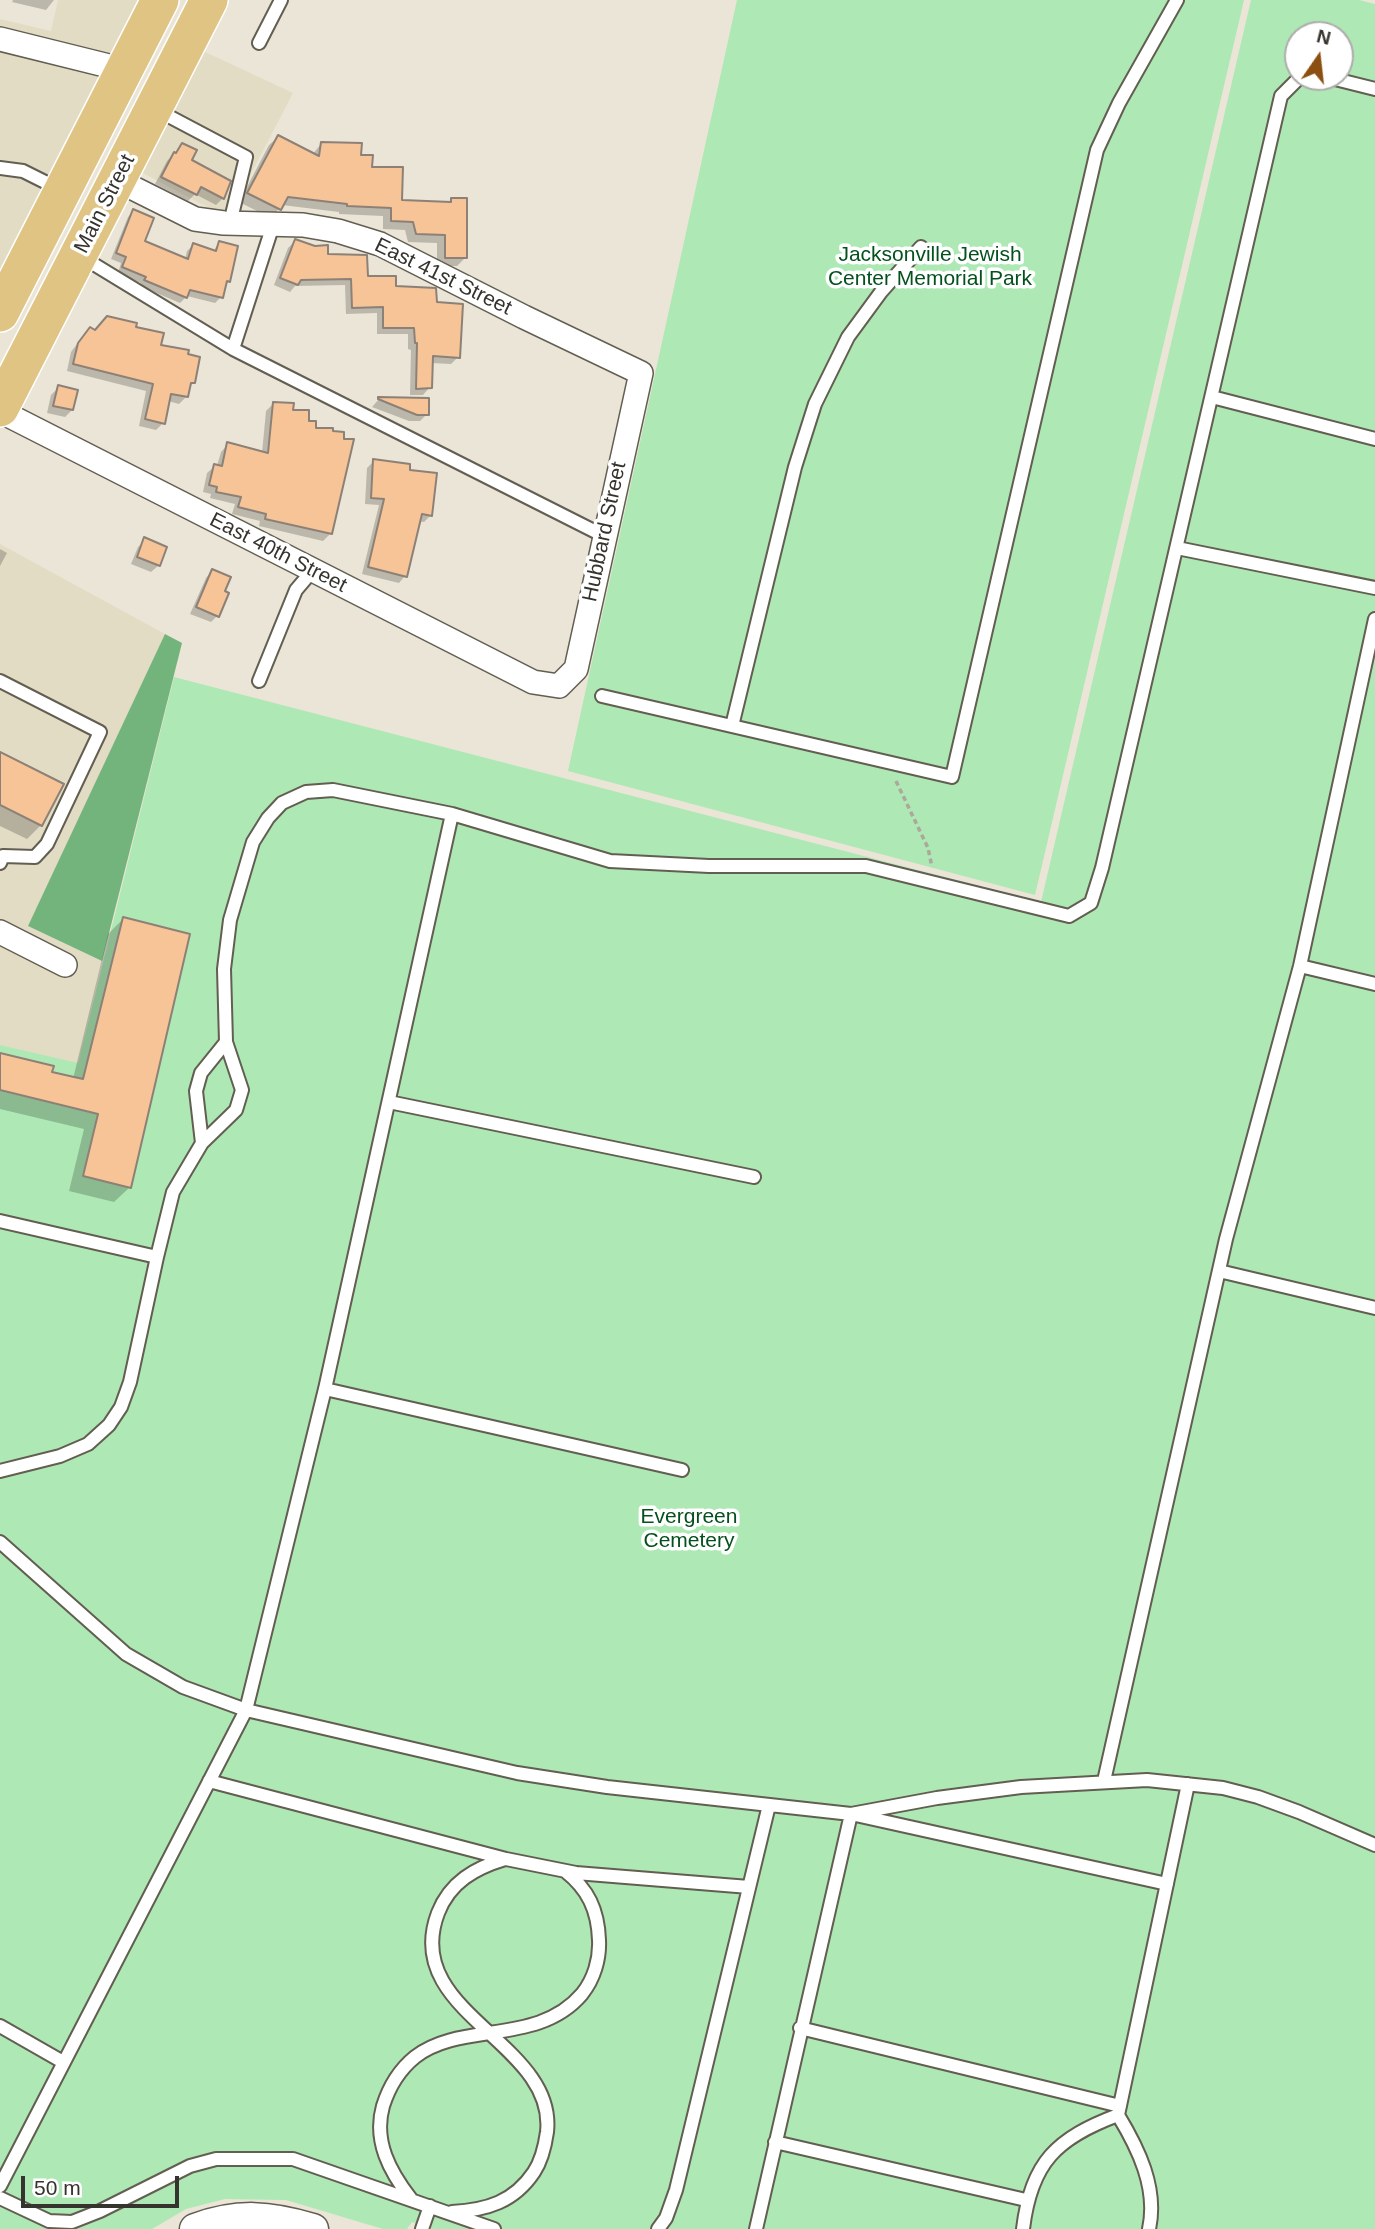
<!DOCTYPE html>
<style>
body{margin:0}
#map{position:relative;width:1375px;height:2229px;overflow:hidden;background:#eae5d6;font-family:Arial,sans-serif}
canvas{display:block}
.north{position:absolute;left:1284px;top:21px;width:70px;height:70px;box-sizing:border-box;background:#fff;border:2px solid #aeadab;border-radius:50%;rotate:14deg;font-size:19px;font-weight:700;line-height:28px;text-align:center;color:#35332d}
.north::after{content:'';display:block;margin:auto;width:24px;height:32px;background:#8c4f12;clip-path:polygon(50% 0,100% 100%,50% 72%,0 100%)}
.scale{position:absolute;left:21px;top:2176px;width:158px;height:32px;box-sizing:border-box;border:4px solid #35332d;border-top:0;padding-left:9px;font-size:21px;line-height:24px;white-space:nowrap;color:#35332d;-webkit-text-stroke:5px #fff;paint-order:stroke}
</style>
<div id="map">
<canvas width="1375" height="2229"></canvas>
<div class="north">N</div>
<div class="scale">50 m</div>
</div>
<script>
const context = document.querySelector('canvas').getContext('2d');
context.lineJoin = 'round';
function fill(path, color) {
  context.fillStyle = color;
  context.fill(path, 'evenodd');
}
function trace(path, color, width, dash) {
  context.strokeStyle = color;
  context.lineWidth = width;
  context.lineCap = dash ? 'butt' : 'round';
  context.setLineDash(dash || []);
  context.stroke(path);
}
function write(font, color, halo, rows, align = 'center') {
  context.font = font + ' Arial,sans-serif';
  context.lineWidth = 7;
  context.setLineDash([]);
  context.textBaseline = 'middle';
  context.strokeStyle = halo;
  context.fillStyle = color;
  for (const [text, x, y, turn = 0] of rows) {
    context.save();
    context.translate(x, y);
    context.rotate((+turn || 0) * Math.PI / 180);
    context.textAlign = isNaN(turn) ? turn : align;
    if (halo) context.strokeText(text, 0, 0);
    context.fillText(text, 0, 0);
    context.restore();
  }
}
fill(new Path2D(`
 M58 0H139L0 274V19L51 31Z
 M201 50 293 93 228 218 139 171Z
 M0 544 165 634 29 926 102 961 78 1064 0 1045Z`), '#e2dcc5');
fill(new Path2D(`
 M737 0H1244L1035 895 568 771Z
 M1251 0H1359L1375 4V2229H432L412 2222 407 2229H383L286 2200 225 2199 186 2209 152 2229H0V1045L78 1063 174 677 1041 902ZM1298 35H1340V77H1298Z`), '#aee8b5');
fill(new Path2D(`
 M165 634 182 643 102 961 28 926Z`), '#73b47c');
fill(new Path2D(`
 M13 0H54L46 10 12 2Z
 M278 137 312 155 321 144 359 157 400 202 448 204 452 200 466 257 457 266H437V243L408 242 405 230 383 229V216L339 214V212L282 205 271 218 239 202 269 145Z
 M183 145 189 161 223 198 216 205 195 194 188 201 155 184 167 161Z
 M133 211 143 242 185 260 187 251 193 245 213 252 219 242 229 281 224 285 221 297 215 303 187 296 180 303 140 286 141 283 118 273 121 263 111 259 128 217Z
 M295 241 366 277 436 304 458 357 451 364 431 363 430 387 423 395H410L411 350 408 349V334H377V313L346 314 345 285 295 286 290 292 274 285 288 248Z
 M134 328 159 346 193 383 188 388 186 397 179 404 168 401 163 423 156 430 139 426 146 391 67 371 71 352 83 336 95 332Z
 M59 387 72 410 65 417 47 413 51 395Z
 M379 399 427 414 420 421H409L372 407Z
 M274 403 291 412 314 429 331 433 342 440 352 441 330 534 323 541 259 526 260 521 232 514 235 504 210 498 211 494 203 492 207 473 215 466H217L221 452 228 444 262 453 266 411Z
 M374 461 431 515 424 522 418 521 405 576 399 583 362 574 379 505 365 504 367 468Z
 M145 540 159 565 151 572 131 564 138 547Z
 M0 549 7 553 0 566Z
 M212 571 217 616 211 622 190 614 206 578Z
 M0 754 41 825 27 839 0 826Z
 M123 919 130 1187 114 1202 69 1191 84 1129 0 1109V1055L73 1079 108 934Z`), '#0003');
const building = new Path2D(`
 M278 135 319 156 321 142 362 143 361 155H373L372 167H403L402 200 451 202V198H467V258H445V235L416 234 413 222 391 221V208L347 206V204L288 197 281 210 247 193Z
 M182 143 197 150 192 160 231 181 224 199 201 187 197 195 161 177 174 152 176 153Z
 M133 209 154 218 145 241 188 259 193 243 216 251 219 241 238 246 230 282 227 281 223 298 190 290 187 298 144 280 146 277 122 267 126 257 116 253Z
 M295 239 315 246 328 245V254L367 255 368 276H396V286L436 288 437 302 463 304 460 358 433 356 432 388 416 389 417 343H415L414 328H383V307L352 308 351 279 301 280 298 285 280 278Z
 M107 316 137 323 136 327 164 333 161 345 189 350 188 354 200 357 195 383H191L188 397 171 394 165 424 145 419 153 384 73 364 78 343 90 327 95 330Z
 M58 385 78 390 73 410 53 406Z
 M378 397 429 398V415H417L378 399Z
 M273 402 294 403 293 410H309V421H316V428H333V431L344 432V439H354L332 534 265 519 266 514 238 507 241 497 216 492 217 487 209 485 214 464 222 466 227 442 268 453Z
 M373 459 410 464V470L437 473 432 516 422 514 407 577 368 567 384 499 371 498Z
 M144 537 167 547 160 566 137 557Z
 M212 569 231 577 225 591 229 593 219 617 196 607Z
 M0 752 64 784 42 826 0 805Z
 M123 917 190 934 131 1188 83 1176 98 1114 0 1090V1053L54 1066 52 1072 83 1079Z`);
fill(building, '#f6c496');
trace(building, '#8d8177', 2);
const service = new Path2D(`
 M259 43 281 0
 M1308 77 1335 79 1375 89
 M157 110 246 157 230 223
 M0 168 23 171 59 189
 M82 257 233 349 604 536
 M233 349 273 225
 M1212 397 1375 439
 M1177 548 1375 588
 M0 681 100 732 47 844 35 857 3 856 0 863
 M259 681 296 590 313 570
 M602 696 952 777 1097 150 1119 103 1177 0
 M732 726 795 467 815 404 848 337 881 292 921 247
 M1300 966 1375 984
 M389 1102 754 1177
 M202 1143 236 1110 242 1090 226 1042
 M0 1221 157 1257
 M1219 1271 1375 1308
 M325 1389 682 1470
 M0 1471 60 1456 88 1444 109 1425 121 1407 130 1382 157 1257 173 1192 202 1143 196 1091 201 1073 226 1042 224 969 230 920 253 842 268 818 282 803 306 792 333 790 452 814 610 861 709 866H866L1069 916 1091 903 1102 868 1281 96 1300 77
 M0 1542 126 1654 183 1687 246 1710 517 1773 607 1787 851 1814 937 1798 1021 1787 1147 1780 1223 1788 1258 1797 1299 1812 1375 1845
 M209 1781 506 1859 576 1873 749 1887
 M1104 1781 1226 1239 1300 966 1375 619
 M0 2026 63 2062
 M800 2028 1120 2106
 M775 2142 1026 2200
 M0 2186 246 1710 325 1389 452 814
 M0 2198 49 2221 72 2222 100 2211 190 2166 216 2159H293L494 2229
 M411 2199C390 2172 373 2141 383 2106 389 2087 399 2070 415 2057 461 2021 538 2046 582 1994 594 1979 600 1959 599 1940 598 1910 588 1889 565 1871
 M452 2212C487 2210 514 2202 534 2172 542 2160 545 2146 547 2132 557 2042 400 2013 438 1913 450 1882 475 1868 505 1859
 M422 2229 430 2206
 M658 2229 666 2218 676 2190 769 1805
 M756 2229 851 1814 1167 1884
 M1023 2229C1031 2162 1057 2138 1118 2115
 M1149 2229C1158 2188 1138 2148 1118 2115L1188 1784`);
const minor = new Path2D(`
 M0 39 125 70
 M0 411 533 682 559 686 576 669 641 373 524 317 380 244 338 231 303 225 224 223 195 219 117 180
 M0 932 65 965`);
const tertiary = new Path2D(`
 M195 2229C238 2213 270 2216 313 2229`);
const primary = new Path2D(`
 M0 313 160 0
 M0 408 209 0`);
trace(service, '#625e51', 16);
trace(minor, '#625e51', 26);
trace(tertiary, '#625e51', 33);
trace(primary, '#fff', 40);
trace(new Path2D(`
 M896 781 928 848 932 867`), '#aca89c', 3.5, [5, 3.5]);
trace(service, '#fff', 12);
trace(minor, '#fff', 23);
trace(tertiary, '#fff', 30);
trace(primary, '#dfc484', 37);
write('21px', '#35332d', '#fff', [
 ["Main Street",105,204,-63],
 ["East 41st Street",443,277,26],
 ["Hubbard Street",605,532,-78],
 ["East 40th Street",278,553,27]
]);
write('21px', '#04511d', '#fff', [
 ["Jacksonville Jewish",930,255],
 ["Center Memorial Park",930,279],
 ["Evergreen",689,1517],
 ["Cemetery",689,1541]
]);
</script>
